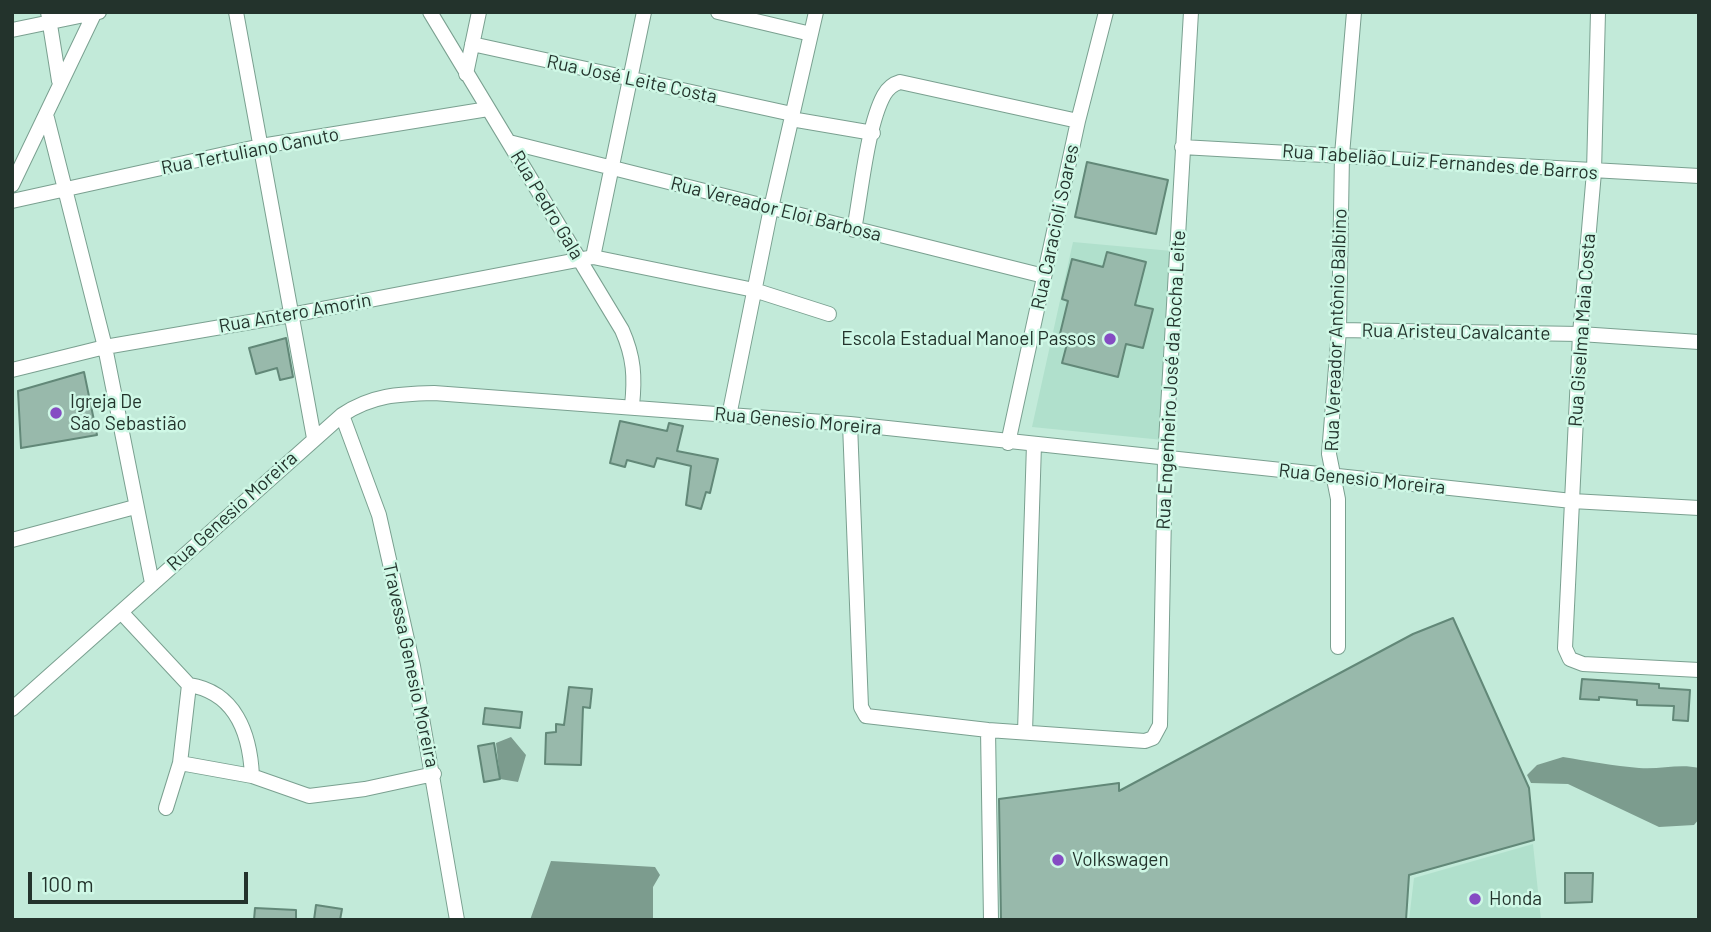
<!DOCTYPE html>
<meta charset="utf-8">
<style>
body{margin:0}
#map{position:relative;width:1711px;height:932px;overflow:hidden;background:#c2ead9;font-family:Barlow,sans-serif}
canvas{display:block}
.frame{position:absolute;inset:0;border:14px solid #23332c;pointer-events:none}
.scale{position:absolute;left:28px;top:872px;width:220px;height:32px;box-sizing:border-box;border:4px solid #23332c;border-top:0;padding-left:9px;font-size:21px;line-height:24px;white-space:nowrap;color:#23332c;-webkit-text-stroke:5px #cff8e6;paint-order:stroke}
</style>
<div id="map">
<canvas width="1711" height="932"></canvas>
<div class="frame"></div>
<div class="scale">100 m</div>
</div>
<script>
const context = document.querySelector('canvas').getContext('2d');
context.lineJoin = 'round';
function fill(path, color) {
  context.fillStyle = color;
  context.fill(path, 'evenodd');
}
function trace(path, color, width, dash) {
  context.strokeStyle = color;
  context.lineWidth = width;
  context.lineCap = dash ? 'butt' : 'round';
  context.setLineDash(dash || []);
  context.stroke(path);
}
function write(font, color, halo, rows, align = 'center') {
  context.font = font + ' Barlow,sans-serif';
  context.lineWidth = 5;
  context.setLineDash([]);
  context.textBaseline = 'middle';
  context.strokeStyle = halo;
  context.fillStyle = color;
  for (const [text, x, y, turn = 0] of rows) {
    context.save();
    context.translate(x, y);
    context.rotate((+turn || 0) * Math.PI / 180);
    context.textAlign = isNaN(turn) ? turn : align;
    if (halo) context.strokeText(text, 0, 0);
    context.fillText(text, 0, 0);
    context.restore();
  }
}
fill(new Path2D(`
 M1073 242 1172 251 1163 440 1032 427Z
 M1533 844 1541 920H1409L1414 878Z`), '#b0e0cc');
fill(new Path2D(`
 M511 737 526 755 518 782 500 779 496 743Z
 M1563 757C1588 761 1614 766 1639 768 1660 770 1679 763 1699 768V819L1694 825 1659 827 1568 784 1531 783 1527 775 1537 765Z
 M551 861 655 867 660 875 653 887V920H530Z`), '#7c9c8e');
const building = new Path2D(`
 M1087 162 1168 180 1156 234 1075 217Z
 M1107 252 1146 262 1135 305 1153 309 1143 348 1126 344 1118 377 1062 363 1068 340 1059 338 1068 301 1062 299 1072 259 1103 267Z
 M286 338 293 377 280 380 277 368 256 374 249 348Z
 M84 372 97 435 21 448 18 391Z
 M620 421 667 431 669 423 683 426 677 451 718 459 710 493 706 492 701 509 686 505 691 466 657 458 654 467 627 460 625 467 610 463Z
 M1453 618 1529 788 1534 840 1409 875 1406 920H1001L999 799 1119 783V791L1413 634Z
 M1582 679 1659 684V688L1690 690 1688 721 1673 720 1674 706 1637 705V700L1599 697V700L1580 699Z
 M569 687 592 689 590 708 583 707 581 765 545 764 546 733 556 732V724L564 725Z
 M485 708 522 712 520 728 483 724Z
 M494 743 500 779 484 782 478 746Z
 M1565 873H1593L1592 902 1565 903Z
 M316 905 342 909 340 920H314Z
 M255 908 296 910V920H254Z`);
fill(building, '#98b9ab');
trace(building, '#628878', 2);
const street = new Path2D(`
 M48 12 59 81
 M236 12 314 438
 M430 12 622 330C634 357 635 377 632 406
 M718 12 811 34
 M1598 12 1594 172 1580 334 1565 648 1570 659 1583 664 1699 670
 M12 30 99 12
 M472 44 792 114
 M466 74 479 12
 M47 118 105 347 152 583
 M791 119 873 133
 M509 142 1044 276
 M1182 147 1699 176
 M12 185 95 12
 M12 201 261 146 488 109
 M854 230C861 194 867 126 884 95 888 88 893 84 900 82L1078 121
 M593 257 644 12
 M1339 330 1580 334 1699 342
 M12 370 105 347 291 315 593 257 754 290 829 314
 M342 415 379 515 413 666 457 920
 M729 416 771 208 816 12
 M850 424 861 707 866 716 988 730 1145 741 1153 738 1160 725 1165 460 1191 12
 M1008 443 1078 121 1106 12
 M12 540 135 507
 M121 612 189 685 180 763 166 808
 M1338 647V499L1329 454 1339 330 1342 155 1354 12
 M189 685C235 692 250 733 252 776
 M12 709 342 415C372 395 398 394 434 393L850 424 1572 501 1699 508
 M988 730 991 920
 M1025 732 1034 444
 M180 763 252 776 309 796 365 789 434 774`);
trace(street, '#7aa090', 16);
trace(street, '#fff', 14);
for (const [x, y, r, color] of [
 [1110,339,7,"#854cc3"],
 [56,413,7,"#854cc3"],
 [1058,860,7,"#854cc3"],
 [1475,899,7,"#854cc3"]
]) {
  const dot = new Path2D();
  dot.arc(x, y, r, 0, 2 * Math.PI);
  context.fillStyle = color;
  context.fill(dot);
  trace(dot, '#cff8e6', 2.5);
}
write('19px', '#23332c', '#cff8e6', [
 ["Rua José Leite Costa",632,79,12],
 ["Rua Tertuliano Canuto",250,151,-11],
 ["Rua Tabelião Luiz Fernandes de Barros",1440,162,4],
 ["Rua Pedro Gala",547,205,59],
 ["Rua Vereador Eloi Barbosa",776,209,14],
 ["Rua Caracioli Soares",1055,227,-78],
 ["Rua Antero Amorin",295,313,-10],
 ["Rua Vereador Antônio Balbino",1336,330,-88],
 ["Rua Giselma Maia Costa",1582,330,-86],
 ["Rua Aristeu Cavalcante",1456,332,1],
 ["Rua Engenheiro José da Rocha Leite",1171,380,-87],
 ["Rua Genesio Moreira",798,421,5],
 ["Rua Genesio Moreira",1362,479,6],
 ["Rua Genesio Moreira",232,511,-42],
 ["Travessa Genesio Moreira",411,665,78]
]);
write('19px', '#23332c', '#cff8e6', [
 ["Escola Estadual Manoel Passos",1096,339,"right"],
 ["Igreja De",70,402],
 ["São Sebastião",70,424],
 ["Volkswagen",1072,860],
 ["Honda",1489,899]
], 'left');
</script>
